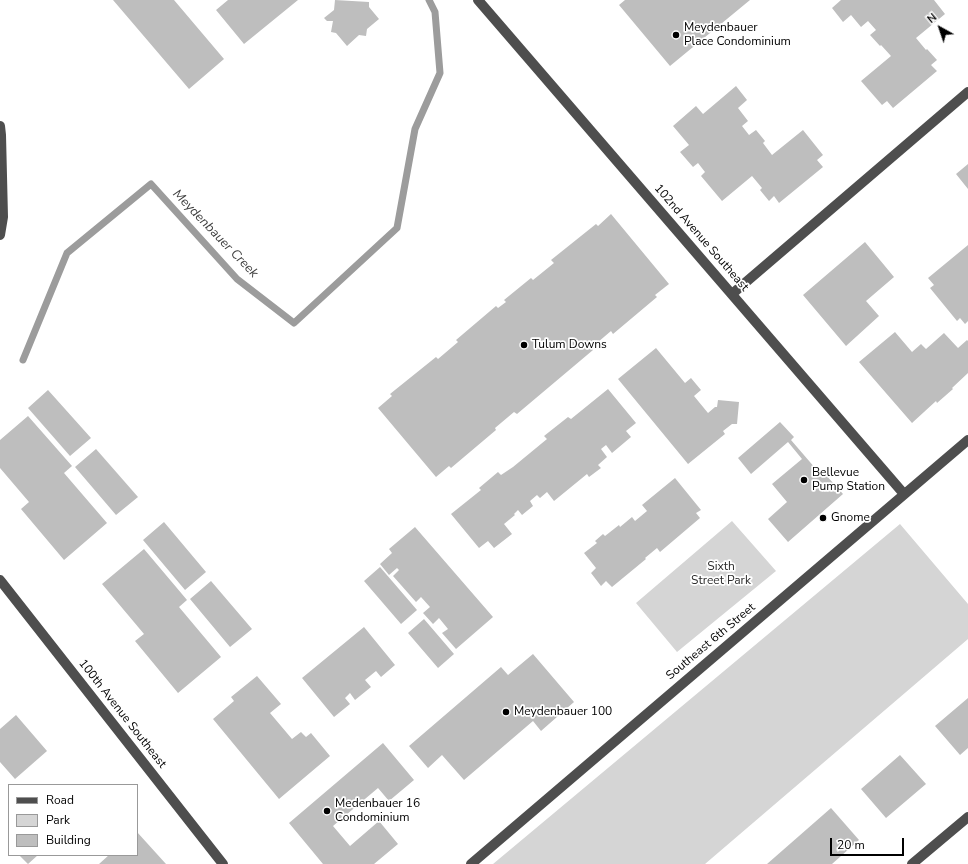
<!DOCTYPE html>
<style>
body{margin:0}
#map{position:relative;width:968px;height:864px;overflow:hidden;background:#fff;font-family:"Nunito Sans",sans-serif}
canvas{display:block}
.legend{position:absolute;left:8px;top:784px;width:130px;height:72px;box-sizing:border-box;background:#fff;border:1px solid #999;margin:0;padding:5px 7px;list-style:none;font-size:12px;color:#000}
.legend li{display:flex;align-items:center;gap:8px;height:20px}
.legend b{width:20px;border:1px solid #999}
.north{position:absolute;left:920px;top:8px;width:40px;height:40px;-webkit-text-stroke:3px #fff;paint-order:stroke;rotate:320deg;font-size:11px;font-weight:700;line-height:16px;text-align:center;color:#000}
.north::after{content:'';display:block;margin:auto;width:14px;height:18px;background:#000;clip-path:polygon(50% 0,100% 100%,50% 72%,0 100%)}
.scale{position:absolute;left:830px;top:838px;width:74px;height:18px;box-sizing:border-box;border:2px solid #000;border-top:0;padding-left:5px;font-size:12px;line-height:14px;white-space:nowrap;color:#000;-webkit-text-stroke:3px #fff;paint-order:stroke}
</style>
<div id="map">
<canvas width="968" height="864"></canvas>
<ul class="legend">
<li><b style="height:5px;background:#4e4e4e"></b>Road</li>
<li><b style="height:11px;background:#d5d5d5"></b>Park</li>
<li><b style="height:11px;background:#bebebe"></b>Building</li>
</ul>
<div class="north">N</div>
<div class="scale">20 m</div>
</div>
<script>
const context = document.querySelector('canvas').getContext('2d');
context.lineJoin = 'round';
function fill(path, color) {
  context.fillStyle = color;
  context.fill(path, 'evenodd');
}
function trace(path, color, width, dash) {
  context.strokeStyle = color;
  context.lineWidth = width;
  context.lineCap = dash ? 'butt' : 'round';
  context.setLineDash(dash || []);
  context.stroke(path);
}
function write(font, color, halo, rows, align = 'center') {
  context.font = font + ' "Nunito Sans",sans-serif';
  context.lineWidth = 3.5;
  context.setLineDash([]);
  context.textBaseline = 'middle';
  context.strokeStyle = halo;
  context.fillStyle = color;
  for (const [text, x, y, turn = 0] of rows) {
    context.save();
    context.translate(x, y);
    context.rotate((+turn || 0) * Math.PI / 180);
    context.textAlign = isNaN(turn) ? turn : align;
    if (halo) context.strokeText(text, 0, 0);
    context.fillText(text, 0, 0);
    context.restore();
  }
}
fill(new Path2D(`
 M732 521 776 571 677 652 636 603Z
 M900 524 968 604V639L705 864H493Z`), '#d5d5d5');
trace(new Path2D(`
 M23 360 67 253 151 184 237 279 294 323 397 228 415 129 440 73 435 12 429 0`), '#9c9c9c', 7);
fill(new Path2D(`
 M113 0H174L224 59 189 89Z
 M228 0H298L244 44 216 10Z
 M335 0 369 2V7L379 19 367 29 366 36 359 35 347 46 336 33 331 32 333 21H327L324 18 334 10Z
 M625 0H750L670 66 619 5Z
 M841 0H934L945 14 916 38 926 50 927 49 937 60 931 65 937 71 893 108 887 101 882 105 861 81 891 56 881 45 880 46 870 35 876 30 868 21 861 27 851 15 843 22 832 8Z
 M736 86 747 100 738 108 748 121 742 126 749 135 756 130 765 141 763 143 772 155 803 130 823 155 817 160 823 167 779 203 774 196 769 201 760 190 762 188 752 176 722 201 701 176 705 172 698 163 693 167 680 152 689 145 673 126 696 106 703 114Z
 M968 164V189L956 174Z
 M611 214 669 284 655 295 657 297 613 334 611 331 591 348 593 350 517 414 514 412 495 428 496 430 451 468 449 466 436 477 378 408 392 396 390 394 436 357 438 359 458 342 456 340 496 306 498 308 506 302 504 300 531 278 533 280 554 263 551 260 596 224 598 226Z
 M865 242 894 277 866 301 879 316 846 346 803 295Z
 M968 245V321L965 324 960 318 957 321 930 288 934 285 928 278Z
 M895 332 912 352 921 344 926 349 944 333 958 348 967 340 968 341V373L952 388 953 389 937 403 936 401 912 423 859 362Z
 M656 348 685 383 691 378 701 390 694 396 708 413 715 407H717L718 400 739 402 737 424H732L723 431 725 434 688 464 618 379Z
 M608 389 636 423 626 431 631 437 612 453 606 445 601 449 607 457 598 465 601 468 589 477 587 474 554 501 547 492 540 498 537 495 530 501 533 506 522 515 518 510 514 514 515 515 504 524 512 534 494 548 488 541 479 548 451 514 481 490 479 488 498 472 501 475 513 467 547 439 544 436 568 417 571 419Z
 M48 390 91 438 70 456 28 408Z
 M28 416 72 466 64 473 107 523 64 560 21 509 29 502 0 468V440Z
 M780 422 794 437 791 440 822 476 825 474 843 494 788 542 768 519 787 502 772 484 802 459 788 442 751 474 738 458Z
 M96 449 138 497 116 515 75 467Z
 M675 478 701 510 696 513 700 518 660 552 657 548 645 558 646 559 612 587 606 581 601 586 591 573 596 568 584 553 597 543 595 541 603 534 605 536 619 525 620 527 632 517 635 521 647 511 642 505Z
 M164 522 206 572 185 590 143 540Z
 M415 527 493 617 456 649 442 633 448 629 439 618 433 624 423 613 430 607 421 597 416 602 393 576 399 570 397 568 389 575 380 564 392 553 389 549Z
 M144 549 187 600 179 607 221 657 178 693 135 641 144 634 102 584Z
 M380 567 417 610 401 624 364 581Z
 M211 581 252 629 230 647 190 599Z
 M424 619 454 654 438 668 408 633Z
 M364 627 395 665 381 677 376 671 365 680 371 687 355 700 350 693 345 698 350 704 334 717 302 678Z
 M533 654 574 702 541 731 533 721 464 780 442 755 428 768 409 746 501 667 508 675Z
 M257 676 281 704 270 713 292 739 301 732 306 737 311 733 330 756 279 799 213 719 234 701 231 697Z
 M968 698V748L960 755 935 726Z
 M16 715 47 751 15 779 0 762V729Z
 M383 743 414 780 389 801 378 788 333 826 350 846 379 821 398 844 374 864H323L289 823Z
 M900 755 926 784 886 818 861 789Z
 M831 808 859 840 832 864H767Z
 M137 832 166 864H99L109 855H137Z
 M19 855H38L28 864Z`), '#bebebe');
trace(new Path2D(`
 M478 0 904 494
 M0 126 1 135 3 217 0 235
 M732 294 968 92
 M0 580 223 864
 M471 864 968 440
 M912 864 968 817`), '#4e4e4e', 10);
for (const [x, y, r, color] of [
 [676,35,4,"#000"],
 [524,345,4,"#000"],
 [804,480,4,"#000"],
 [823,518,4,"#000"],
 [506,712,4,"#000"],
 [327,811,4,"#000"]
]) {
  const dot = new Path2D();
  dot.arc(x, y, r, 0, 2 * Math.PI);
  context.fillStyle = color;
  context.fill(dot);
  trace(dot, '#fff', 1.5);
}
write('12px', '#000', '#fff', [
 ["Meydenbauer",684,28],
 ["Place Condominium",684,42],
 ["Tulum Downs",532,345],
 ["Bellevue",812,473],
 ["Pump Station",812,487],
 ["Gnome",831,518],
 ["Meydenbauer 100",514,712],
 ["Medenbauer 16",335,804],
 ["Condominium",335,818]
], 'left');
write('12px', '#000', '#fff', [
 ["102nd Avenue Southeast",701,238,49],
 ["Southeast 6th Street",711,642,-40],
 ["100th Avenue Southeast",122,714,52]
]);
write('12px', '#2c2c2c', '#fff', [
 ["Sixth",721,567],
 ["Street Park",721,581]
]);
write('italic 13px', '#3d3d3d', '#fff', [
 ["Meydenbauer Creek",215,234,46]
]);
</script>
